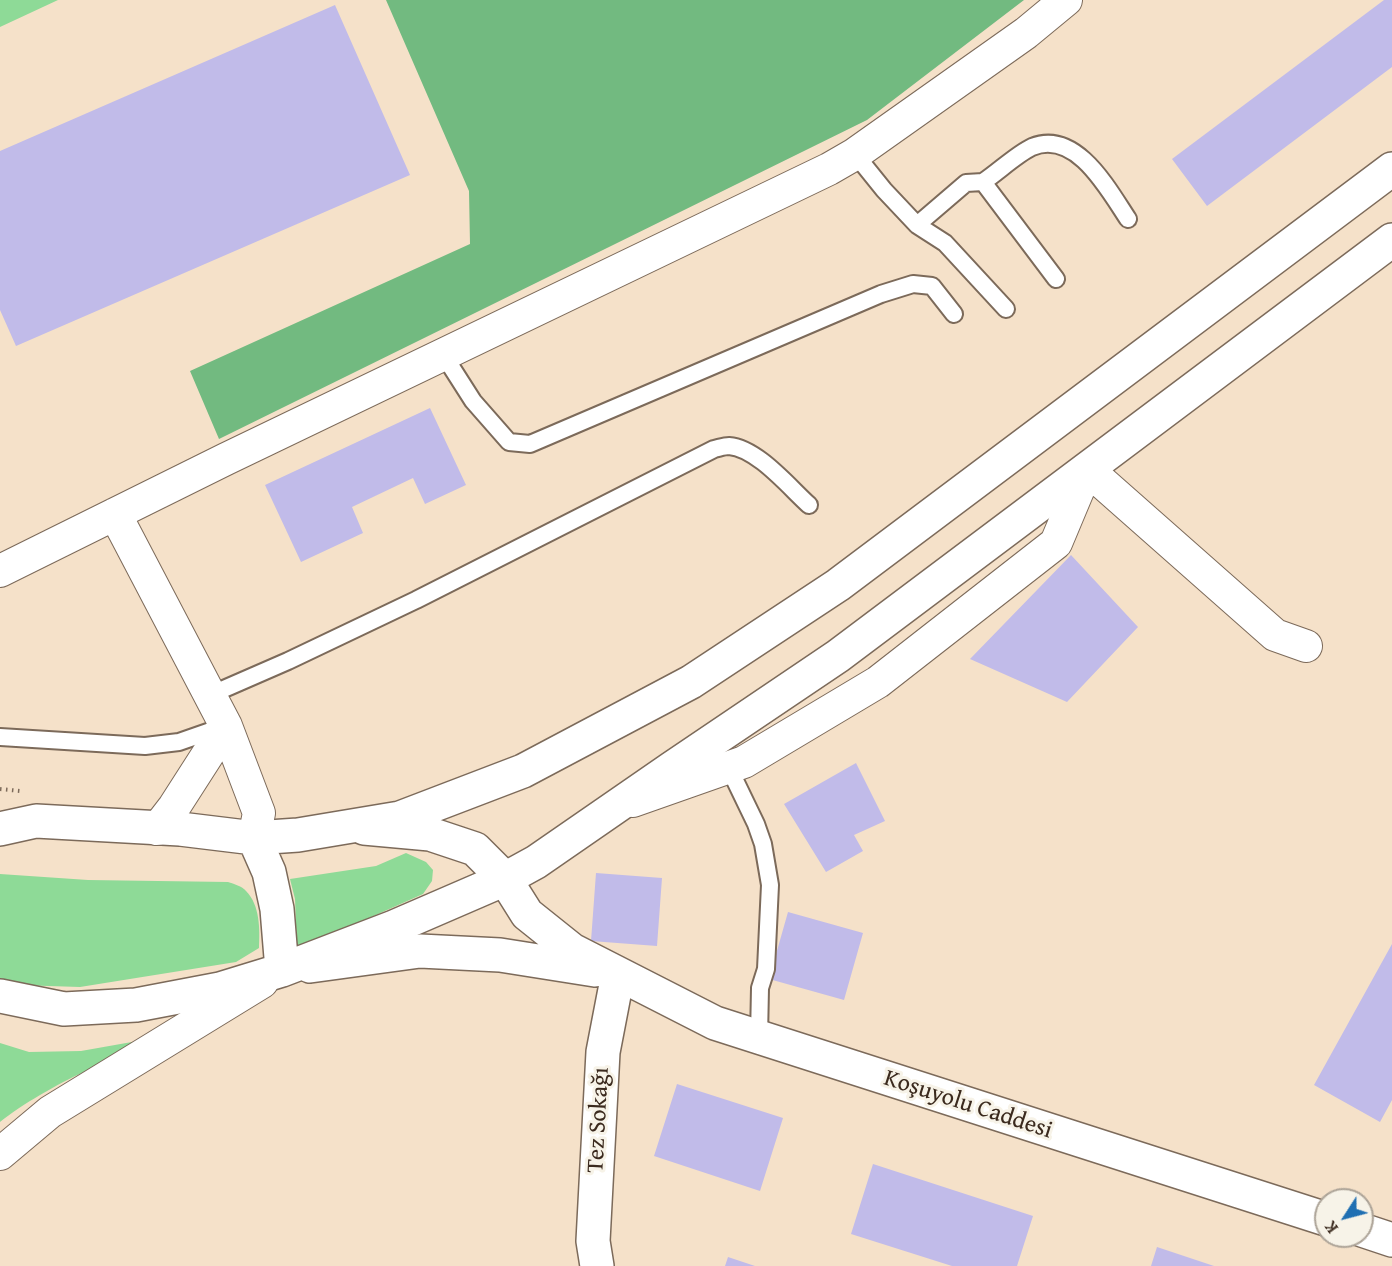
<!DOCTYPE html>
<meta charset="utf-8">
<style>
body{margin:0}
#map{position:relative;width:1392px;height:1266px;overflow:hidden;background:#f5e1c9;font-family:"Gentium Book Plus",serif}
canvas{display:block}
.north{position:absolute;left:1314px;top:1188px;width:60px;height:60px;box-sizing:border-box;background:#f7f3e8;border:2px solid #aca397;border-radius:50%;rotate:234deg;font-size:16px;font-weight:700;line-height:24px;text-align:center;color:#3b2a1e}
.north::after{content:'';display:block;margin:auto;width:21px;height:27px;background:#1f6fb2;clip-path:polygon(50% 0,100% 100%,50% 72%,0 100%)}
</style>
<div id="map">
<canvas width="1392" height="1266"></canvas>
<div class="north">K</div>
</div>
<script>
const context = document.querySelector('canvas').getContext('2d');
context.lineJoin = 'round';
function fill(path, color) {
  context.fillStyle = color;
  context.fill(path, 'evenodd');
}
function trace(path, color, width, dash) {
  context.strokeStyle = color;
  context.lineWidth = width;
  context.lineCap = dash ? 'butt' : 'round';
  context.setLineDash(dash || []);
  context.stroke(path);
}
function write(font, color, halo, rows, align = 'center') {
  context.font = font + ' "Gentium Book Plus",serif';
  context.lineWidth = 6;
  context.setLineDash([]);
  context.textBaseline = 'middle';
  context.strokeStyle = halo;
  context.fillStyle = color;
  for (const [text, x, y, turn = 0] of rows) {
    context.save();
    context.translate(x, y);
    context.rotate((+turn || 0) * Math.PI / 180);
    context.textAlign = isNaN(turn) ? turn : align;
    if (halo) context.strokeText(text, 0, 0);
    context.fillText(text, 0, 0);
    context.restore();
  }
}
fill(new Path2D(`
 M0 0H58L0 27Z
 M406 853 426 862 433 870 432 881 423 894 297 950 295 899 290 879 376 866Z
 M0 874 88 880 228 882C234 884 242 886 246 891 260 905 260 929 259 948L236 962 80 987 17 985 0 979Z
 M160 1037C135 1051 110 1061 84 1072 59 1083 21 1105 0 1122V1043L29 1052 81 1051Z`), '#8eda97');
fill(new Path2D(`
 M386 0H1024L867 120 219 439 190 371 470 244 469 191Z`), '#72ba80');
fill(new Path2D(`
 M1384 0H1392V67L1207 206 1172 159Z
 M335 5 410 175 16 346 0 310V151Z
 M430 408 466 485 425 504 413 478 352 507 363 533 301 562 265 485Z
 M1071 555 1138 627 1067 702 970 659Z
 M856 763 885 821 854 835 863 851 826 872 784 804Z
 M596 873 662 878 657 946 591 941Z
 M788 912 863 933 844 1000 769 979Z
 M1392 944V1100L1380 1122 1314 1085Z
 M677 1084 783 1118 760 1191 654 1156Z
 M873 1164 1033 1216 1017 1266H952L851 1234Z
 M1157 1247 1214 1266H1151Z
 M728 1257 755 1266H725Z`), '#c1bbe9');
const service = new Path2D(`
 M855 154 884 190 917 225 945 243 1006 309
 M983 182C998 172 1017 154 1032 147 1076 129 1108 189 1128 219
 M917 225 966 183 983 182 1056 279
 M443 354 473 401 509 442 530 444 881 294 913 284 932 286 954 314
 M210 695 288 661 416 600 714 449C719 448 724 446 729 446 757 448 789 487 809 505
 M0 737 145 746 179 742 222 727
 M729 768 756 824 763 844 770 885 766 969 760 988 759 1037`);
const minor = new Path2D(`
 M115 514 226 726 259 813 254 838
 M0 571 226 459 829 169 855 154 1026 33 1066 0
 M633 801 744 762 878 682 1056 543 1087 469 1275 635 1306 646
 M157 829 174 807 226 726
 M0 1154 50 1112 262 982`);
const tertiary = new Path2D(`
 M364 828 430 834 475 849 505 879 527 914 572 950 715 1023 1326 1219
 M310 966 420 951 500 955 595 970
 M1362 1230 1392 1240
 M597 1266 593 1241 603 1052 618 974`);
const primary = new Path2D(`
 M0 829 36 821 180 829 254 838 298 835 400 818 523 771 691 682 838 585 1392 169
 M254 838 269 872 277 909 282 970
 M0 996 64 1009 136 1005 220 989 282 970 394 927 505 879 536 862 672 768 838 656 1392 240`);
trace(service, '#7c6a5a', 20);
trace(minor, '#7c6a5a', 34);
trace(tertiary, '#7c6a5a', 36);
trace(primary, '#7c6a5a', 36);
trace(new Path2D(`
 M0 789 20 791`), '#7c6a5a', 4, [1.5, 4.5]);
trace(service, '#fff', 16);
trace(minor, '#fff', 32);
trace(tertiary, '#fff', 33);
trace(primary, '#fff', 33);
write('24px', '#3b2a1e', '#f7f3e8', [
 ["Koşuyolu Caddesi",968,1105,18],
 ["Tez Sokağı",599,1120,-87]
]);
</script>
